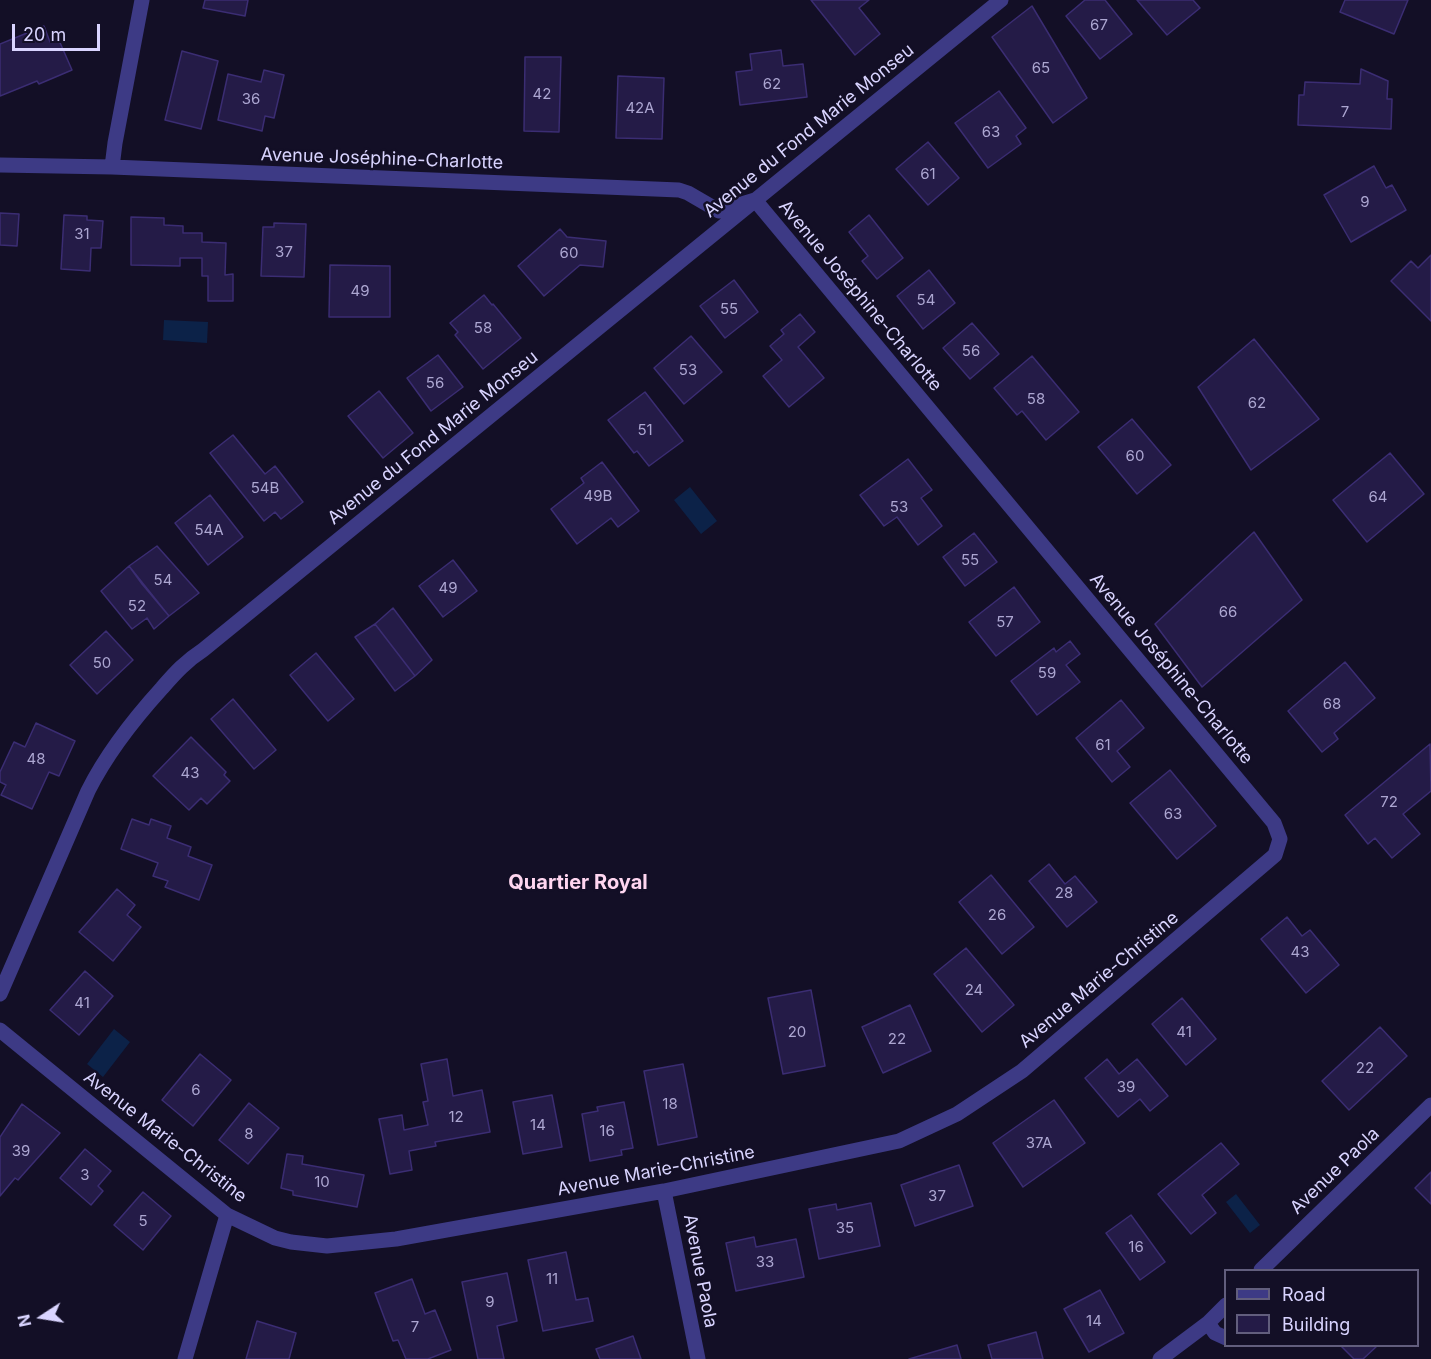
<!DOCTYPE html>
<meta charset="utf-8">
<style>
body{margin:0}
#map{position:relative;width:1431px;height:1359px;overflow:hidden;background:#130f26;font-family:Inter,sans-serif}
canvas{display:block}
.legend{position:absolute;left:1224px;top:1269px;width:195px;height:78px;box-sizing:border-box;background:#130f26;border:2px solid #625e7d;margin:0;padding:8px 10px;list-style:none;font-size:18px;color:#d9d4ff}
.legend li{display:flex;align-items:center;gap:12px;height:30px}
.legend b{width:30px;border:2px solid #625e7d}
.north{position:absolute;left:12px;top:1287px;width:60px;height:60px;-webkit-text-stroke:4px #130f26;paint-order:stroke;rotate:258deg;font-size:16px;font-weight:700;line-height:24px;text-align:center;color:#d9d4ff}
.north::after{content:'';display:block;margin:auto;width:21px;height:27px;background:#d9d4ff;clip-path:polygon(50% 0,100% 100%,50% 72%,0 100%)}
.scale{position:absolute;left:12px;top:24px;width:88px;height:27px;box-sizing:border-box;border:3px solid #d9d4ff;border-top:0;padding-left:8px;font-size:18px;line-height:21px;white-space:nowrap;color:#d9d4ff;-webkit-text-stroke:4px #130f26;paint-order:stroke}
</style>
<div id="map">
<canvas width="1431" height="1359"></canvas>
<ul class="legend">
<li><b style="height:8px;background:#3d3a85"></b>Road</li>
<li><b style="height:16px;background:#241b47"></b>Building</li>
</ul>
<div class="north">N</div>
<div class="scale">20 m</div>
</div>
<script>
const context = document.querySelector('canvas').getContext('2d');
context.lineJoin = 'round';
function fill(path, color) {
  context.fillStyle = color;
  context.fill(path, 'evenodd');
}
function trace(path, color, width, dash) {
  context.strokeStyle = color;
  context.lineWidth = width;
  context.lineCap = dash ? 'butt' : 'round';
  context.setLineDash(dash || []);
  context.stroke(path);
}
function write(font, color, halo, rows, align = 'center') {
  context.font = font + ' Inter,sans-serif';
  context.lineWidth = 5;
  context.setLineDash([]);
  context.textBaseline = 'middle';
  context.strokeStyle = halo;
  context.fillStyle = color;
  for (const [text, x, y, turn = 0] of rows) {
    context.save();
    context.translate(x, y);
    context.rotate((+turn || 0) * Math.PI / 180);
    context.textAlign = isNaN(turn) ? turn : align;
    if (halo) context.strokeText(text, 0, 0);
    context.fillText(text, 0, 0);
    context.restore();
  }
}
fill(new Path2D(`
 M164 320 208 322 207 343 163 340Z
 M690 487 717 521 701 534 674 500Z
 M114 1029 130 1042 103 1077 87 1064Z
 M1236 1194 1260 1225 1250 1233 1226 1202Z`), '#0c2248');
const building = new Path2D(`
 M205 0H248L245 16 203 8Z
 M811 0H869L859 8 880 34 855 55Z
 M1085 0H1105L1132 34 1100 59 1066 16Z
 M1137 0H1193L1200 8 1167 35Z
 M1345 0H1408L1394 34 1340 12Z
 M1032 6 1087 98 1053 123 992 37Z
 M44 26 50 42 58 38 72 70 39 84 37 81 0 96V44Z
 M781 50 783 66 803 64 807 97 740 105 736 72 752 70 750 54Z
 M182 51 218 61 201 129 165 120Z
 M525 57H561L559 132 524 131Z
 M1361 69 1388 81 1387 99H1392L1391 129 1298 125 1299 95H1304L1305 82 1360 84Z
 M264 70 284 75 274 118 265 116 262 131 218 120 228 74 261 82Z
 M618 76 664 78 662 139 616 138Z
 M999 91 1026 128 1016 136 1021 144 988 168 955 123Z
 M928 142 959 178 928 205 896 169Z
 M1374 166 1386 188 1392 185 1406 210 1351 242 1324 195Z
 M0 213 19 214 17 246 0 245Z
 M64 215 87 216V220L103 221 101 248H91L90 271 61 269Z
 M869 215 903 258 877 279 862 261 868 256 849 232Z
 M131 217 164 218V225L183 226V233H202V242L226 243 225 275 233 274V301H208V276H202V258H180V266L131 265Z
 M274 223 306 224 304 277 261 276 263 227H274Z
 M560 229 567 237 606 241 603 267 580 265 544 296 518 266Z
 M1431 255V321L1391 281 1411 261 1418 268Z
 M330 265 390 266V317H329Z
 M929 270 955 303 923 329 897 296Z
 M734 280 758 312 725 338 700 306Z
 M484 295 492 305 493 304 521 338 483 369 455 335 458 332 450 323Z
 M800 314 815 332 798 347 824 378 789 407 763 376 782 360 770 346 784 334 781 330Z
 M972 323 999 354 970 379 943 348Z
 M691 336 722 372 684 404 654 368Z
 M1254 339 1319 419 1251 470 1198 387Z
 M438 355 463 387 431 411 407 378Z
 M1032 356 1079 412 1046 440 1022 411 1017 415 994 388Z
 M379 391 413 433 383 458 348 416Z
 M645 392 683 441 649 466 637 451 634 453 608 420Z
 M1132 419 1171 465 1137 494 1098 447Z
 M233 435 265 474 275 466 303 502 281 519 275 512 264 521 210 453Z
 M1390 453 1424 494 1367 542 1333 500Z
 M908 459 932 490 921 498 942 526 918 545 897 517 884 526 860 495Z
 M602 462 639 511 618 527 611 518 577 544 551 509 584 483 581 478Z
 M210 495 243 537 208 565 175 523Z
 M1254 532 1302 600 1202 687 1155 624Z
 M974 533 997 562 965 586 943 557Z
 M157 546 199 593 169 616 129 566Z
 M453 560 477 591 443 617 419 586Z
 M129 566 142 584 169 616 154 629 147 618 132 629 101 591Z
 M1014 587 1040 622 996 656 969 622Z
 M393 608 432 660 415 676 375 624Z
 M375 624 415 676 395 691 355 637Z
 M106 631 133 660 97 694 70 665Z
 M1070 641 1080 654 1066 665 1080 682 1037 715 1011 681 1054 648 1056 652Z
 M316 653 354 699 328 721 290 675Z
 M1345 662 1375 698 1334 733 1338 739 1322 752 1288 711Z
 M233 699 276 750 254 769 211 719Z
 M1121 700 1144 728 1117 751 1130 767 1112 782 1076 738Z
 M36 723 75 741 59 776 49 772 32 809 1 795 6 785 0 782V772L14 742 25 747Z
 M191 737 226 772 224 775 230 781 207 804 201 798 189 810 153 776Z
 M1430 744 1431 791 1403 814 1420 834 1392 858 1375 838 1368 844 1345 815Z
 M1170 770 1216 826 1177 859 1130 803Z
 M132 819 149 825 151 819 171 826 167 838 191 847 188 856 212 865 199 900 165 887 168 881 153 876 158 863 121 849Z
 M1049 864 1065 884 1075 876 1097 902 1067 927 1029 881Z
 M991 875 1034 927 1002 954 959 902Z
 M117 889 135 905 127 915 141 927 113 961 79 932Z
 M1287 917 1302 936 1310 930 1339 965 1306 993 1261 939Z
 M966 948 1014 1005 982 1032 934 974Z
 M85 971 113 996 79 1035 50 1010Z
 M811 990 825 1066 783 1074 768 998Z
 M1182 998 1216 1039 1186 1065 1152 1024Z
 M910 1005 931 1051 883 1073 862 1027Z
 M1380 1027 1407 1056 1349 1110 1322 1081Z
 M200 1054 231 1080 193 1126 162 1100Z
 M447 1059 453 1096 482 1090 490 1132 435 1142 436 1146 409 1151 412 1170 390 1174 379 1119 402 1115 404 1130 428 1125 423 1102 428 1101 421 1064Z
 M1107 1059 1119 1074 1137 1059 1168 1096 1150 1111 1140 1099 1118 1117 1085 1078Z
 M683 1064 697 1137 658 1145 644 1071Z
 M552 1095 562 1147 523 1154 513 1102Z
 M1054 1100 1085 1143 1023 1187 993 1143Z
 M624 1102 633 1148 621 1150 622 1155 590 1161 582 1114 598 1111 597 1107Z
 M249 1103 279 1128 248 1164 219 1140Z
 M22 1104 60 1133 18 1180 15 1178 0 1196V1137Z
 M1221 1143 1239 1164 1202 1195 1216 1213 1191 1234 1158 1194Z
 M85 1149 111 1171 98 1186 103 1191 91 1205 60 1178Z
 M287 1154 303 1156 302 1164 364 1175 357 1207 293 1195V1191L281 1188Z
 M959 1165 973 1206 915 1226 901 1185Z
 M1431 1172V1204L1415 1188Z
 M143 1192 171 1216 143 1250 114 1225Z
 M871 1203 880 1246 819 1259 809 1209 836 1204 837 1210Z
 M1131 1215 1165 1262 1140 1280 1106 1233Z
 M754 1237 756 1247 796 1239 804 1277 736 1291 726 1243Z
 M566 1252 576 1300 588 1298 593 1321 543 1331 528 1260Z
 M507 1273 517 1321 497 1326 504 1359H478L462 1282Z
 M412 1279 425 1314 435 1310 451 1350 428 1359H406L398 1340 393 1341 375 1293Z
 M1100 1290 1124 1333 1089 1352 1064 1309Z
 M257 1321 296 1333 289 1359H246Z
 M1036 1332 1043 1359H992L988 1345Z
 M633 1336 641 1359H600L596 1349Z
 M957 1345 961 1359H909Z
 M1341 1346H1377L1363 1359H1354Z`);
fill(building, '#241b47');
trace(building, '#3b2d73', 1.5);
trace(new Path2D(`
 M0 165 112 167 679 190 688 193 719 211 755 200 1274 823 1280 839 1275 855 1022 1071 957 1114 899 1141 664 1191 396 1239 327 1246 291 1242 275 1238 227 1215 0 1030
 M112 167 115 143 142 0
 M0 994 88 791C107 753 133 720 162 688 175 673 186 661 203 650L1001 0
 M664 1191 698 1359
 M1261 1270 1431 1105
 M1208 1323 1215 1333 1226 1338
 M185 1359 227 1215
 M1160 1359 1208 1323 1226 1305`), '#3d3a85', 15);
write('15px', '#aca6d1', null, [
 ["67",1099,25],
 ["65",1041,68],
 ["62",772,84],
 ["42",542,94],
 ["36",251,99],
 ["42A",640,108],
 ["7",1345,112],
 ["63",991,132],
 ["61",928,174],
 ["9",1365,202],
 ["31",82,234],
 ["37",284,252],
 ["60",569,253],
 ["49",360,291],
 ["54",926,300],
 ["55",729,309],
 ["58",483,328],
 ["56",971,351],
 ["53",688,370],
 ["56",435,383],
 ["58",1036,399],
 ["62",1257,403],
 ["51",645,430],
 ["60",1135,456],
 ["54B",265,488],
 ["49B",598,496],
 ["64",1378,497],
 ["53",899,507],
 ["54A",209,530],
 ["55",970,560],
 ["54",163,580],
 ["49",448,588],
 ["52",137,606],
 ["66",1228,612],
 ["57",1005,622],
 ["50",102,663],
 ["59",1047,673],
 ["68",1332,704],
 ["61",1103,745],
 ["48",36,759],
 ["43",190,773],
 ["72",1389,802],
 ["63",1173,814],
 ["28",1064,893],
 ["26",997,915],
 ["43",1300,952],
 ["24",974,990],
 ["41",82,1003],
 ["20",797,1032],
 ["41",1184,1032],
 ["22",897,1039],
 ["22",1365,1068],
 ["39",1126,1087],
 ["6",196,1090],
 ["18",670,1104],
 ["12",456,1117],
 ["14",538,1125],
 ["16",607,1131],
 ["8",249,1134],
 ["37A",1039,1143],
 ["39",21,1151],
 ["3",85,1175],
 ["10",322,1182],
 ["37",937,1196],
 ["5",143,1221],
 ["35",845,1228],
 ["16",1136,1247],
 ["33",765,1262],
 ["11",552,1279],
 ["9",490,1302],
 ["14",1094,1321],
 ["7",415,1327]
]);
write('18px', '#d9d4ff', '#130f26', [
 ["Avenue du Fond Marie Monseu",809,131,-39],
 ["Avenue Joséphine-Charlotte",382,159,2],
 ["Avenue Joséphine-Charlotte",860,296,50],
 ["Avenue du Fond Marie Monseu",433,438,-39],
 ["Avenue Joséphine-Charlotte",1171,669,50],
 ["Avenue Marie-Christine",1099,980,-40],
 ["Avenue Marie-Christine",165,1137,38],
 ["Avenue Marie-Christine",656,1171,-11],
 ["Avenue Paola",1335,1171,-44],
 ["Avenue Paola",700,1271,79]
]);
write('bold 20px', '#ffd6f0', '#130f26', [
 ["Quartier Royal",578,883]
]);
</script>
